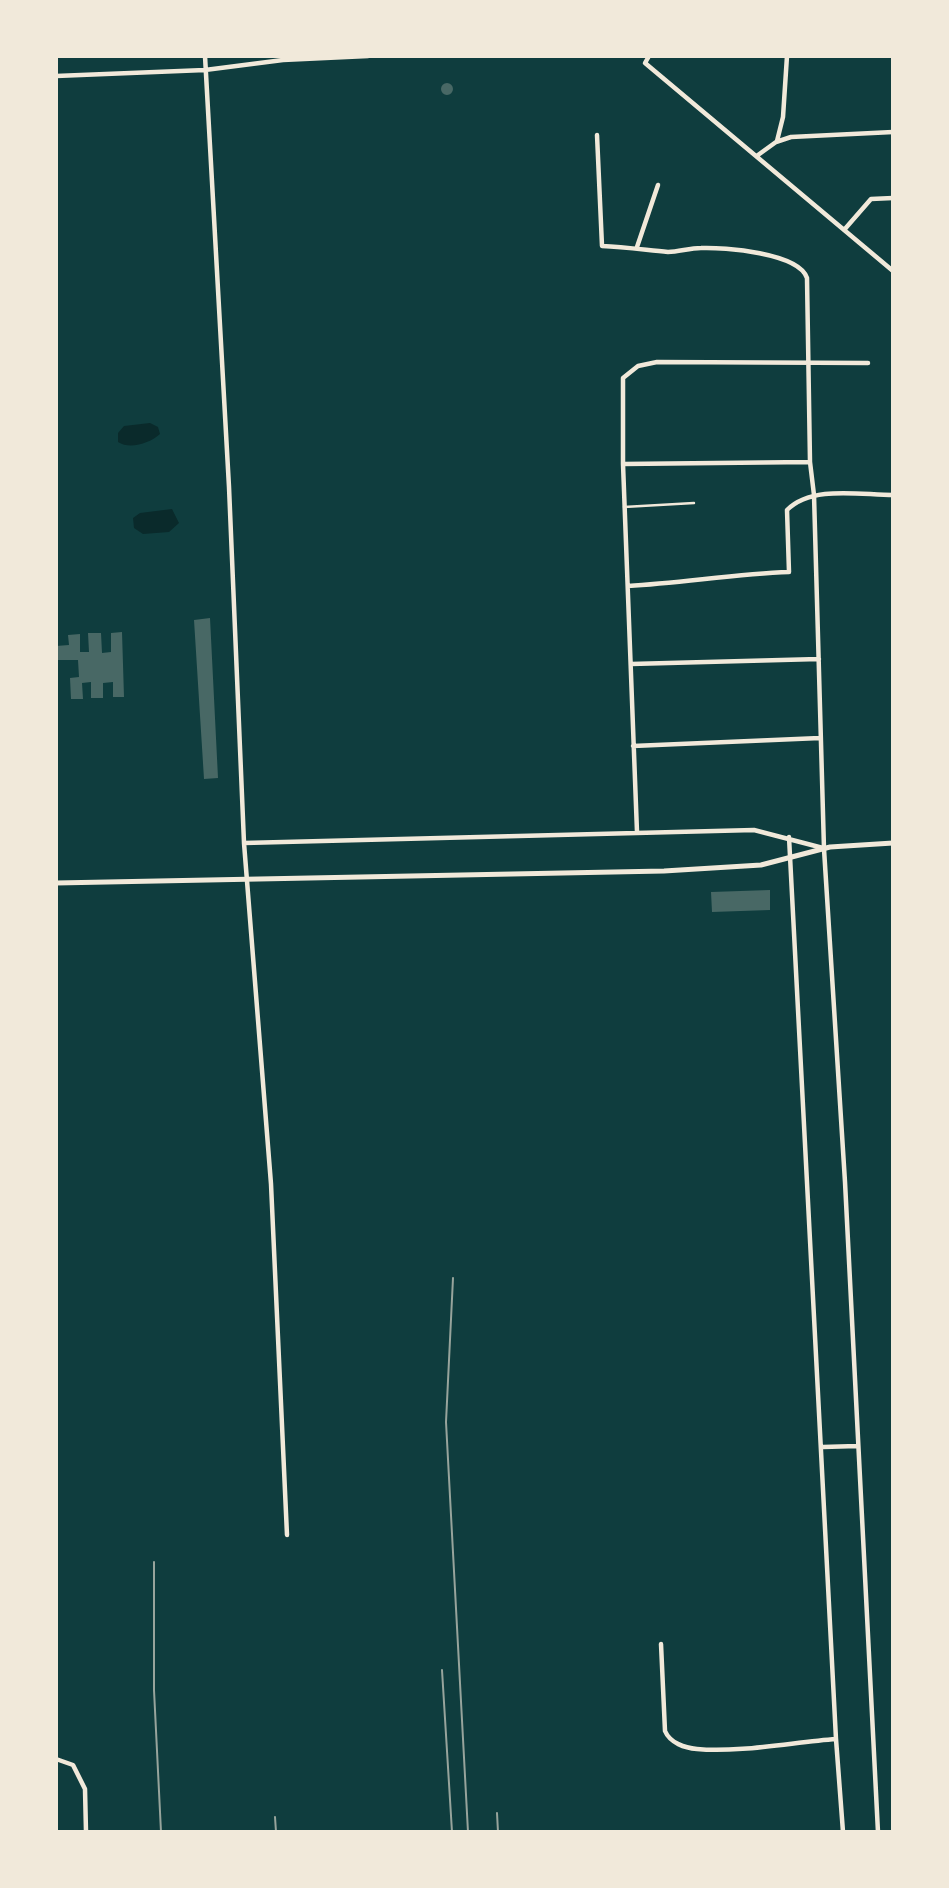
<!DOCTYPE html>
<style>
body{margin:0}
#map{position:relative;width:949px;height:1888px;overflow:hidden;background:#0f3d3e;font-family:"Sofia Sans Condensed",sans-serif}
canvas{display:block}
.frame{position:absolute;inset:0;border:58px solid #f1e9da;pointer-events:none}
</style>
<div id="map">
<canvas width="949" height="1888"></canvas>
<div class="frame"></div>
</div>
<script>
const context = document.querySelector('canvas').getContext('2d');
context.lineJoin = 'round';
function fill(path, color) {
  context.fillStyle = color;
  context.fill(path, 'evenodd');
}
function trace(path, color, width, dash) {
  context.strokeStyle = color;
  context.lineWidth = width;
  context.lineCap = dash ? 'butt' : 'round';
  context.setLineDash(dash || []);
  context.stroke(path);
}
fill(new Path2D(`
 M150 423 158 427 160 434C150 443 130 450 118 442V433L124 426Z
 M172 509 179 523 169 532 143 534 134 528 133 518 140 513Z`), '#0a2a2b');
fill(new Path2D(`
 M441 89a6 6 0 1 1 12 0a6 6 0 1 1-12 0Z
 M210 618 218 778 204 779 194 620Z
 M122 632 124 697H113V682L103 683V698H91V682L82 683 83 699H71L70 678 79 677 78 660H56V646L69 645 68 635 80 634V652H89L88 633H101L102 653 111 652V633Z
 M770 890V910L712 912 711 892Z`), '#486865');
trace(new Path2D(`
 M624 507 694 503`), '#f1e9da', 2.5);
trace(new Path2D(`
 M205 56 229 487 244 843 271 1184 287 1535
 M649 56 645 63 893 271
 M56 76 205 70 283 60 368 56
 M597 135 602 246C625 247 646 250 668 252 679 252 689 248 701 248 724 247 799 253 807 278L810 462 814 495 824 849 845 1182 878 1832
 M777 141 783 117 787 56
 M758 155 776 142 791 137 893 132
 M844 230 871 199 893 198
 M637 247 658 185
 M623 464 810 462
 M628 586C682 583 735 574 789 572L787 510C812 485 860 495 893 495
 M631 664 819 659
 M633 746 820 738
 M637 832 623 464V378L638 366 657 362 868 363
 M244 843 754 830 823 848
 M823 1447 857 1446
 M661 1644 665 1731C670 1743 685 1748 697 1749 738 1753 794 1742 836 1739L789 837
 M836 1739 843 1832
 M56 1759 73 1765 85 1789 86 1832`), '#f1e9da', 4.5);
trace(new Path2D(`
 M56 883 664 871 761 865 830 847 893 843`), '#f1e9da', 5);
trace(new Path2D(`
 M453 1278 446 1422 468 1832
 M154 1562V1690L161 1832
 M442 1670 452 1832
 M497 1813 498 1832
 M275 1817 276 1832`), '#97a49c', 2);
</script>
